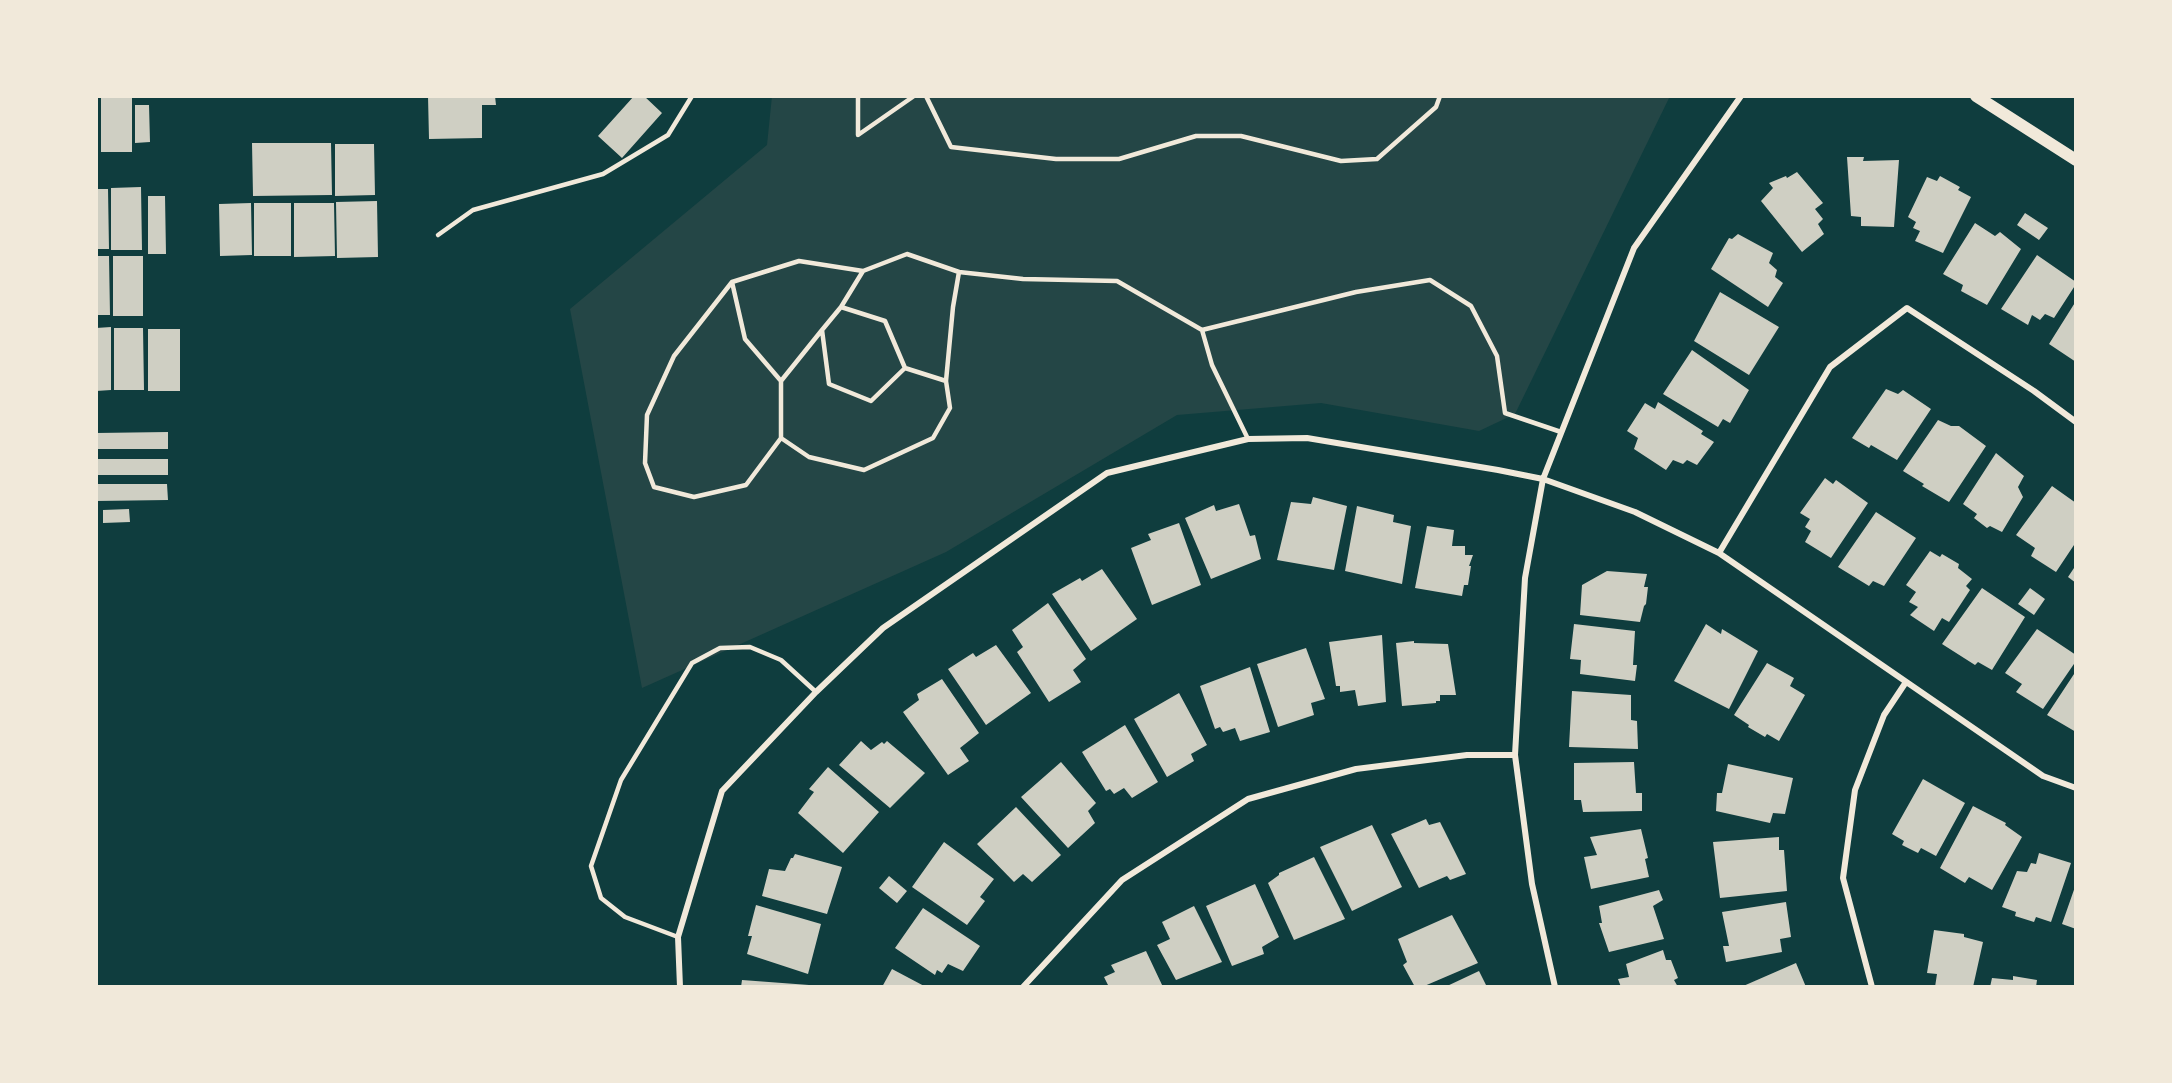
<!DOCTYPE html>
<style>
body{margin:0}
#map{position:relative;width:2172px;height:1083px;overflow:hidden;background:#0f3d3e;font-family:"Varela Round",sans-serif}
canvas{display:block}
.frame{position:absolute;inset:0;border:98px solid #f1e9da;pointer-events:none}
</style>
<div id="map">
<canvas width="2172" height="1083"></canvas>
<div class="frame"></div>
</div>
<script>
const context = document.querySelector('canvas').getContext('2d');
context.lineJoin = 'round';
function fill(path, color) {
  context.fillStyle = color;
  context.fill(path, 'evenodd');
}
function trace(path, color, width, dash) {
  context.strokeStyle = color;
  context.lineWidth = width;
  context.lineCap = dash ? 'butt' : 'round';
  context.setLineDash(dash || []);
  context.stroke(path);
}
fill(new Path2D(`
 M772 96H1670L1515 414 1479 431 1321 403 1177 415 946 552 642 688 570 309 767 145Z`), '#244646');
fill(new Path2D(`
 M101 96H132V152H101Z
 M428 96H495L496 105H482V138L429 139Z
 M634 96H644L662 113 622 158 598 136Z
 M135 105H149L150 142 135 143Z
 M252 143H331L332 195 253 196Z
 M335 144H374L375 195 335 196Z
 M1847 157H1864L1863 161 1899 160 1894 227 1861 226V217L1851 216Z
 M1797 172 1823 203 1815 209 1823 219 1818 224 1824 234 1802 252 1761 201 1773 188 1769 183 1786 176 1787 178Z
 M1940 176 1960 187 1958 190 1971 197 1943 253 1915 241 1920 231 1913 228 1916 222 1908 217 1927 177 1937 181Z
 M141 187 142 250H111V188Z
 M96 189H108L109 249H96Z
 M148 196H165L166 254H148Z
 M377 201 378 257 337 258 336 202Z
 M251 203 252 255 220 256 219 204Z
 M254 203H291V256H254Z
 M294 203H334L335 256 294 257Z
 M2025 213 2048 228 2039 240 2017 225Z
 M1975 223 1995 236 2000 232 2021 249 1987 305 1961 291 1963 285 1943 274Z
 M1738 234 1773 253 1769 263 1777 270 1775 277 1783 283 1768 307 1711 269 1729 238 1732 239Z
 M2037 255 2076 282V284L2054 318 2045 314 2040 320 2032 315 2028 325 2001 309Z
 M96 256H109L110 315H96Z
 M113 256H143V316H113Z
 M1720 292 1779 327 1749 375 1694 341Z
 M2076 301V362L2049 344Z
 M111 327V390L96 391V328Z
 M114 328H143L144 390H114Z
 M148 329H180V391H148Z
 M1692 350 1749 390 1730 423 1723 419 1718 427 1663 394Z
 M1886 389 1898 394 1903 390 1931 409 1897 460 1871 445 1869 448 1852 438Z
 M1658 402 1703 431 1701 434 1714 442 1697 465 1687 460 1683 464 1673 460 1666 470 1634 449 1638 438 1627 431 1645 403 1655 409Z
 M1938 420 1951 426H1959L1986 446 1949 502 1922 486 1924 484 1903 471Z
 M168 432V449H96V433Z
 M1996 453 2024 476 2018 487 2023 497 2002 532 1990 526 1987 528 1974 518 1977 514 1963 504Z
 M96 459H168V475H96Z
 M1825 478 1833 484 1836 480 1868 503 1831 558 1805 542 1811 531 1805 527 1810 519 1800 513Z
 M96 484H167L168 500 96 501Z
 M2052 486 2076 503V542L2056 572 2031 556 2035 548 2016 535Z
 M1313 497 1347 506 1334 570 1277 560 1291 502 1311 504Z
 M1239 504 1250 536 1255 535 1261 559 1211 579 1185 518 1214 505 1216 511Z
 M1357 506 1394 515 1393 522 1411 526 1402 584 1345 571Z
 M129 509 130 522 103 523V510Z
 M1876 512 1916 538 1884 586 1873 581 1869 586 1838 567Z
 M1179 523 1201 585 1152 605 1131 548 1151 540 1148 534Z
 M1427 526 1454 530 1452 546H1465V555H1473L1469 566H1471L1468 585H1464L1462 596 1415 588Z
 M1930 551 1940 557 1942 554 1959 564 1958 568 1972 579 1966 586 1970 590 1949 622 1942 618 1934 631 1910 615 1918 607 1909 602 1916 592 1906 585Z
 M2076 565V583L2068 577Z
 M1102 569 1137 619 1091 651 1052 594 1080 578 1082 581Z
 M1607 571 1647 574 1644 587H1648L1646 604 1644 606 1640 622 1580 615 1582 585Z
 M1982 588 2025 617 1992 670 1978 662 1975 665 1942 644Z
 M2030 588 2045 599 2034 615 2018 604Z
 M1048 603 1086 659 1073 670 1081 682 1049 702 1017 652 1023 647 1012 630Z
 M1574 624 1635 631 1633 665H1637L1635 681 1580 674 1581 660 1570 659Z
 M1706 624 1721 634 1722 629 1758 651 1729 709 1674 681Z
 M2037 629 2076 655V661L2043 709 2016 692 2022 684 2005 673Z
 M1382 635 1386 702 1358 706 1355 690 1340 692V686H1336L1329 642Z
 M1414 641V643L1448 644 1456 695H1440V701H1436V703L1402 706 1396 643Z
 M996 645 1031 693 986 725 948 669 973 653 976 657Z
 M1306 648 1325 699 1311 703 1314 715 1278 727 1257 664Z
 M1767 663 1794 678 1790 686 1805 695 1779 741 1767 734 1765 737 1748 727 1749 725 1734 715Z
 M1250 667 1270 732 1240 741 1235 728 1223 732 1220 727 1215 729 1200 686Z
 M2076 671V732L2047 715Z
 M942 679 979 733 960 748 969 761 948 775 903 712 919 700 917 694Z
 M1572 691 1631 695V720L1637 721 1638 749 1569 747Z
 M1179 693 1207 745 1191 754 1194 761 1167 777 1134 719Z
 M1125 725 1158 782 1132 798 1124 788 1114 794 1110 789 1106 791 1082 752Z
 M861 741 871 750 882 742 884 744 887 741 925 773 890 808 839 765Z
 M1061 762 1096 803 1088 811 1095 823 1068 848 1021 797Z
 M1634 762 1636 793H1642V811L1583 812 1581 800H1574V763Z
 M1728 764 1793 778 1785 814 1773 813 1770 823 1716 811 1717 793H1722Z
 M828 767 879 812 843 853 798 813 814 792 809 789Z
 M1923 779 1965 803 1936 856 1921 848 1918 853 1902 845 1904 841 1892 834Z
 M1973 806 2006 823 2005 825 2022 837 1992 890 1969 877 1965 883 1940 868Z
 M1016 807 1061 855 1032 882 1023 874 1014 882 977 844Z
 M1426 819 1429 825 1440 822 1466 874 1450 880 1447 876 1419 888 1391 834Z
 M1372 825 1402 887 1352 911 1320 847Z
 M1641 829 1648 858 1645 859 1649 877 1591 889 1584 857 1597 855 1590 837Z
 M1779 837V850H1784L1787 891 1720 898 1713 842Z
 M944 842 994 879 980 897 985 901 967 925 912 887Z
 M2039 853 2071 863 2051 922 2036 917 2034 922 2015 916 2016 912 2002 907 2017 871 2027 872 2031 863 2036 864Z
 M795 854 842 867 827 914 762 896 769 869 785 871 791 858H793Z
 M1314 857 1345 919 1294 940 1268 883 1279 875V873Z
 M889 876 907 891 897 903 879 888Z
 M1255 884 1279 937 1262 947 1264 954 1232 966 1206 906Z
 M2076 884V929L2062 924Z
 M1659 890 1663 900 1653 906 1664 939 1609 952 1599 923H1602L1599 906Z
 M1786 902 1791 937 1780 939 1782 952 1726 962 1723 946H1729L1722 912Z
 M756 905 821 924 808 974 747 954 752 936H748Z
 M1194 906 1222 962 1176 980 1157 945 1170 939 1162 922Z
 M923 908 980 946 963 971 948 964 942 973 937 970 935 975 895 948Z
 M1452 915 1478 963 1422 987H1415L1403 965 1407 962 1398 939Z
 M1934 930 1964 934V937L1983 942 1973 987H1935L1937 974 1927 973Z
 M1663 950 1666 960H1671L1678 978 1674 980 1678 987H1621L1618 979 1629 977 1626 964Z
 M1146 951 1163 987H1109L1104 977 1115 972 1111 965Z
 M1796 963 1806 987H1741Z
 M892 969 926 987H882Z
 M1479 971 1487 987H1445Z
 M2013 976 2037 980 2036 987H1990L1992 978 2013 980Z
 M742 980 809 985 808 987H741Z`), '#cfcfc3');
trace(new Path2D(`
 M858 96V135L914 96
 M926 96 951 147 1056 159H1119L1196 136H1241L1341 161 1377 159 1436 107 1440 96
 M438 235 473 210 603 174 668 135 692 96
 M732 282 745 339 781 381
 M841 307 863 271 907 254 959 272
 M822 330 841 307 885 321 905 368 871 401 829 384 822 330 781 381V438L809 457 864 470 933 438 950 408 946 381 953 307 959 272 1023 279 1117 281 1202 330
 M905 368 946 381
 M781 438 746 485 694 497 654 487 645 463 647 415 674 356 732 282 799 261 863 271
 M1248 439 1212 365 1202 330 1356 292 1430 280 1471 306 1497 356 1505 413 1561 432
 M678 937 625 917 601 898 591 866 621 780 692 663 720 648 750 647 781 660 816 692`), '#f1e9da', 4.5);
trace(new Path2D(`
 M1719 553 1830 367 1907 308 2034 391 2076 422
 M680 987 678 937 722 791 816 692 883 628 1107 473 1248 439 1307 438 1498 470 1543 479 1635 512 1719 553 2043 776 2076 788
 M1023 987 1122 880 1248 799 1356 769 1467 755H1515
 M1555 987 1532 884 1515 755 1525 578 1543 479 1634 248 1741 96
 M1872 987 1843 878 1855 790 1884 715 1906 682`), '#f1e9da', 6);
trace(new Path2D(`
 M1976 96 2076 160`), '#f1e9da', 12);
</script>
